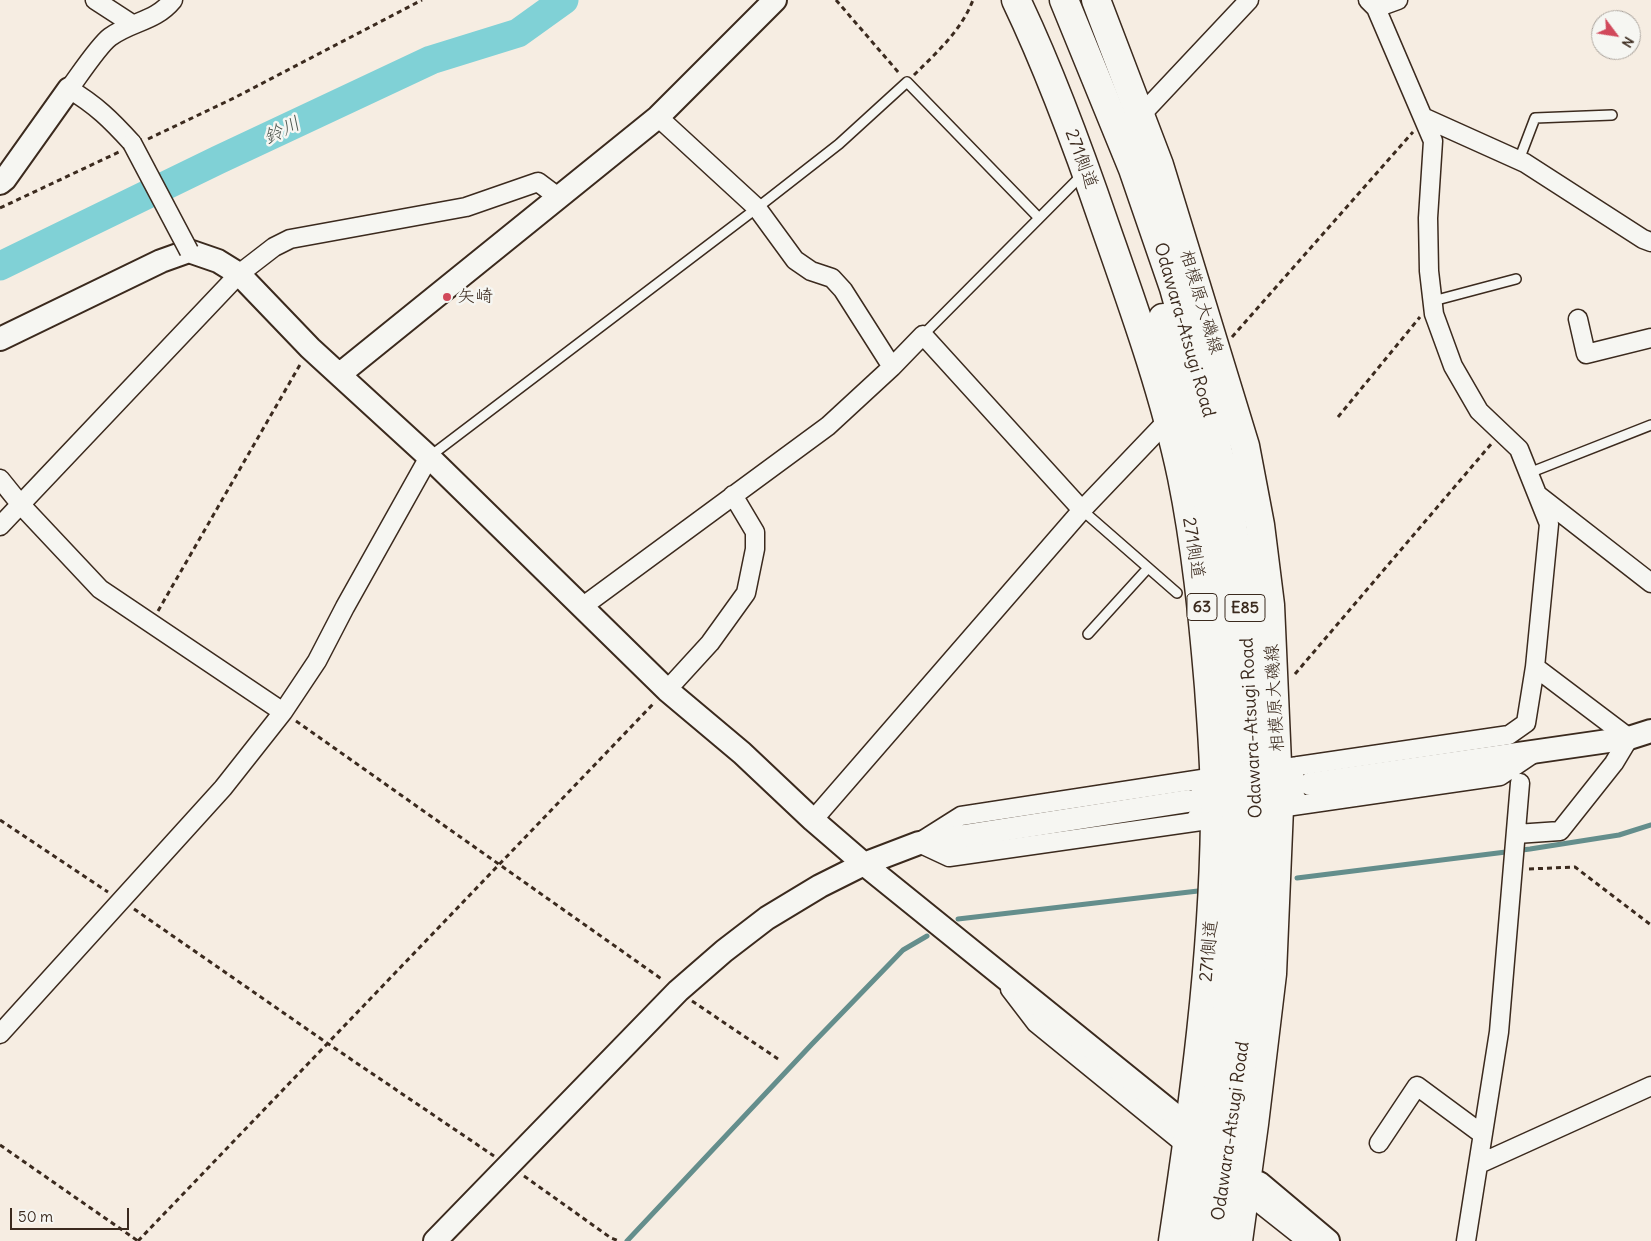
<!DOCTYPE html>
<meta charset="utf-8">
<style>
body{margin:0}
#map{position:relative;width:1651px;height:1241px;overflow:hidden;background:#f6ede2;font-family:Delius,sans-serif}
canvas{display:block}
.north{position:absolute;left:1591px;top:10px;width:50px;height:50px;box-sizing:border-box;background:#f6f6f2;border:1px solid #aba49d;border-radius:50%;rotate:121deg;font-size:14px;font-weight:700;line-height:20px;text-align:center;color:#3b2a1e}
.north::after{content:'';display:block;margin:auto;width:18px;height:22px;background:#d1495b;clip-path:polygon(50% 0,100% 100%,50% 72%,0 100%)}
.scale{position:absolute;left:10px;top:1208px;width:119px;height:22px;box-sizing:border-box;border:2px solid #3b2a1e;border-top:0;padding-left:6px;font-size:15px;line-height:18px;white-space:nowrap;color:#3b2a1e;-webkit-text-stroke:4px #f6f6f2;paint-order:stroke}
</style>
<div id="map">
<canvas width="1651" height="1241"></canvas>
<div class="north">N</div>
<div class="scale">50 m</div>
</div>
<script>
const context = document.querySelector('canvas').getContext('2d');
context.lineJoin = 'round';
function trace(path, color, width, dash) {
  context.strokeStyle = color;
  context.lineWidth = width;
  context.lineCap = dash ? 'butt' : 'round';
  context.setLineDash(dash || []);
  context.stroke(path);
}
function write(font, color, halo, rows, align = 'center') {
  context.font = font + ' Delius,"Klee One",sans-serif';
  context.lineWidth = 5;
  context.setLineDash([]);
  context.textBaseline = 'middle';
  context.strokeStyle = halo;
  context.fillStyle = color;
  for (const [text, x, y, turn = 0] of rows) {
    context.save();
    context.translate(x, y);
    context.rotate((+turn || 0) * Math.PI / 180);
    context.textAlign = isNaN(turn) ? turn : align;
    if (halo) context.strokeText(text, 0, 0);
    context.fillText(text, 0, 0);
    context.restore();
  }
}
trace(new Path2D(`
 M1297 878 1530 849 1619 835 1651 825
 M958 919 1198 891
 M627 1241 812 1044 903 950 927 936`), '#648e8c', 5);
trace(new Path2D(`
 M0 266 218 160 431 60 518 33 564 0`), '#80d1d6', 29);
const service = new Path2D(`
 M1519 160 1535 118 1612 115
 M1433 301 1516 279
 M923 335 1082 175
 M429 457 757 208 839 144 907 82 1039 218
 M1529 473 1651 425
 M1082 510 1177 593
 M1088 634 1148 568`);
const minor = new Path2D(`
 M95 0 132 24
 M1376 8 1398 0
 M1140 116 1249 0
 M658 117 757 208 795 260 811 271 832 278 843 290 892 367
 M1425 118 1525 163 1643 239 1651 242
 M132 143C111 120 96 105 69 89 78 77 99 45 110 37 132 21 155 22 173 0
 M1578 319 1586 354 1651 338
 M0 479 21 505 100 589 283 712
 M1538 495 1651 583
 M0 526 239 274 274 247 290 239 466 207 538 182 558 197
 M582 607 828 426 892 367 923 335 1082 510
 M667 690 710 643 746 593 755 549V532L733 495
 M1297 766 1294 773 1295 797 1301 805
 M1278 769 1509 735 1526 723 1535 667 1549 524 1519 449 1479 411 1453 366 1434 314 1429 271 1428 218 1433 141 1376 8 1368 0
 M1279 808 1500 776 1534 753
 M813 820 1082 510 1167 421
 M1193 822 1201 812V788L1195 780
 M1516 834 1560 831 1614 763 1629 738 1535 667
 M923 840 961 816 1215 777
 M919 843 949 857 1215 819
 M1010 989 1036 1023 1187 1146
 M0 1034 223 788 283 712 317 661 345 607 429 457
 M1379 1143 1417 1086 1482 1134
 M1479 1164 1651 1086
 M1245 1192 1307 1241
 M1466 1241 1499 1032 1520 783`);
const tertiary = new Path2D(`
 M0 183 5 179 69 89
 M0 339 161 261 189 251 218 261 239 274 310 348 429 457 667 690 742 753 813 820 864 864 1176 1116
 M340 374 658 117 775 0
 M1310 784 1629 738 1651 731
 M1259 1183 1328 1241
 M435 1241 678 991 724 951 767 918 820 886 864 864 919 843 1188 801`);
const primary = new Path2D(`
 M1016 0C1051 73 1079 150 1105 226 1134 309 1164 392 1182 477 1196 546 1203 616 1209 687 1212 731 1216 776 1215 821 1213 962 1194 1102 1173 1241
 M1096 0 1159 165 1245 446 1260 525 1270 605 1279 808 1272 974 1254 1124 1238 1241`);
const motorway = new Path2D(`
 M1064 0 1133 169 1174 288 1204 395 1226 484 1245 608 1257 764V874L1250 983 1235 1129 1215 1241
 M1163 318C1179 376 1196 435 1207 495 1229 621 1240 750 1236 878 1233 961 1225 1044 1214 1126 1208 1164 1200 1203 1193 1241`);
trace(service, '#3b2a1e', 12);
trace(minor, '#3b2a1e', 21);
trace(tertiary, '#3b2a1e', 26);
trace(primary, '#3b2a1e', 31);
trace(motorway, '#3b2a1e', 31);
trace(new Path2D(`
 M836 0 899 73
 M914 75C937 52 961 31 973 0
 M148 139 234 98 422 0
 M0 208 119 152
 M1232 337 1413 132
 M1338 417 1420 317
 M158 611 301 363
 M1295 674 1492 443
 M296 721 663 980
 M0 820 108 892
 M1529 869 1575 867 1651 925
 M134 909 327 1043 494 1156
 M692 1001 778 1059
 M0 1145 138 1241
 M524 1176 611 1238 619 1241
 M138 1241 654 703`), '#3b2a1e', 3, [5, 4]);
trace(service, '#f6f6f2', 9);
trace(minor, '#f6f6f2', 18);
trace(tertiary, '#f6f6f2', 22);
trace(primary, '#f6f6f2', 28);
trace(motorway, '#f6f6f2', 28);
const minorBridge = new Path2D(`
 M132 143 189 251`);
trace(minorBridge, '#3b2a1e', 21, []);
trace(minorBridge, '#f6f6f2', 18);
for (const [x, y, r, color] of [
 [447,297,5,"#d1495b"]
]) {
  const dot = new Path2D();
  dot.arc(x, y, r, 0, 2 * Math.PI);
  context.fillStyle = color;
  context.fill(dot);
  trace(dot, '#f6f6f2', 2);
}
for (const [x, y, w] of [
 [1202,607,30],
 [1245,608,40]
]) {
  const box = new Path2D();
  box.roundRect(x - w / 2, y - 13.5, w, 27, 4);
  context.fillStyle = '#f6f6f2';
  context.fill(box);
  trace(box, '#3b2a1e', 1);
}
write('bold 16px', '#3b2a1e', null, [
 ["63",1202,607],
 ["E85",1245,608]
]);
write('18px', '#3b2a1e', '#f6f6f2', [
 ["271側道",1081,159,69],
 ["相模原大磯線",1201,302,73],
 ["Odawara-Atsugi Road",1184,330,74],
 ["271側道",1193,548,81],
 ["相模原大磯線",1275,698,-93],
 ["Odawara-Atsugi Road",1252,728,-93],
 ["271側道",1209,951,-85],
 ["Odawara-Atsugi Road",1231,1131,-82]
]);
write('18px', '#3b2a1e', '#f6f6f2', [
 ["矢崎",457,297]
], 'left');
write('italic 19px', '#4c544c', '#f6f6f2', [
 ["鈴川",282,131,-26]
]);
</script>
